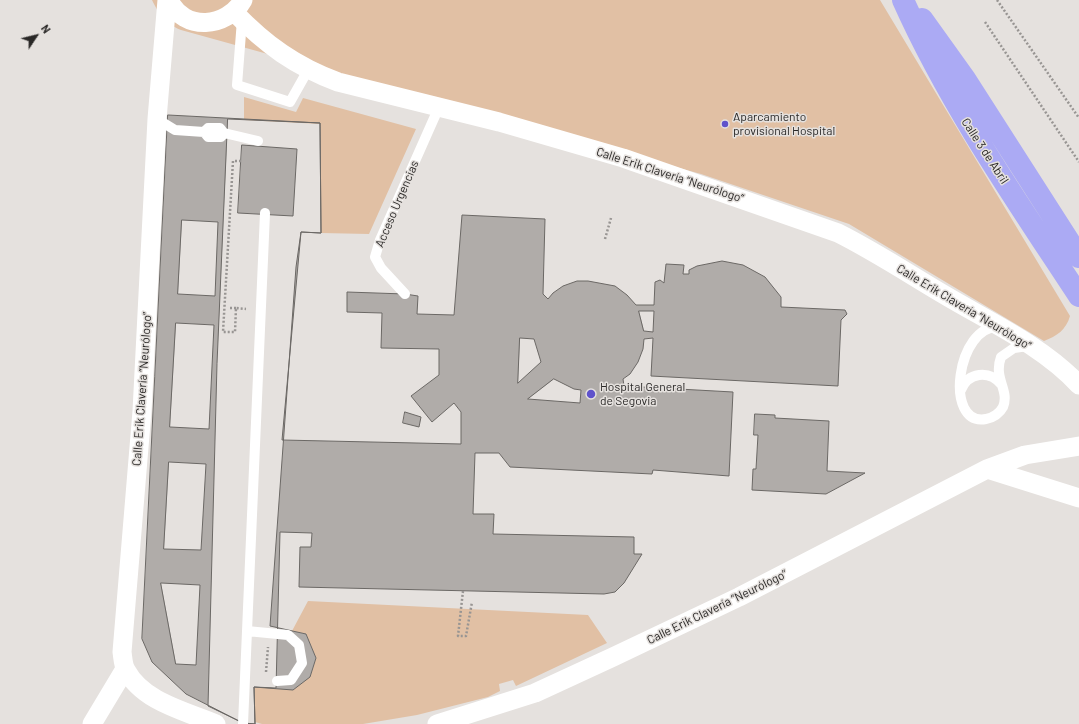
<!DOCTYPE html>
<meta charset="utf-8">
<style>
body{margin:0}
#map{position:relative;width:1079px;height:724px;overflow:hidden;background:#e5e1de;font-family:Barlow,sans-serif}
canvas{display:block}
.north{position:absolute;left:16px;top:16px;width:40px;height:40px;-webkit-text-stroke:3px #e5e1de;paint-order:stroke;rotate:55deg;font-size:11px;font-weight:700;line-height:16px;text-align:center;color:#2a2827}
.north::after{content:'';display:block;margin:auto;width:14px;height:18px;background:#2a2827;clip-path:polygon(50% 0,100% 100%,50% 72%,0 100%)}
</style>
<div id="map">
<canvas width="1079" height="724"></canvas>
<div class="north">N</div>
</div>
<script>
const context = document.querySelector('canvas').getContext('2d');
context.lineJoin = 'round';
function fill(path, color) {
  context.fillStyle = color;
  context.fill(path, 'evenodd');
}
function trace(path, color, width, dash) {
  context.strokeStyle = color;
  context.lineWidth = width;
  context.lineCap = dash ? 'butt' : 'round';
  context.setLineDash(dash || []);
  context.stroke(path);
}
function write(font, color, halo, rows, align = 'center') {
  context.font = font + ' Barlow,sans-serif';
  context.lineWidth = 3;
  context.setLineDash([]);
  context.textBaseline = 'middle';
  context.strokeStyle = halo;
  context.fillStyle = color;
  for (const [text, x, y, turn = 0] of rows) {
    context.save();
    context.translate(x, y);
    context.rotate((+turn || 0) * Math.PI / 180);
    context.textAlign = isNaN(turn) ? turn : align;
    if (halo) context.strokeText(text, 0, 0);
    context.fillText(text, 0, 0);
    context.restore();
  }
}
fill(new Path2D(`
 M152 0H880L1070 316C1066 330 1057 336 1044 341L849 224 701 174 181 30C164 23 160 16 152 0Z
 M244 97 296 112 303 98 416 129 369 234 321 233 320 124 244 120Z
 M308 601 588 615 607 643 516 686 513 680 499 684 500 691 488 697 417 715 363 724H262L255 722 254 687 276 688 310 677 316 658 306 634 292 631Z`), '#e1c0a4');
const building = new Path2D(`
 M168 115 320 123 321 233 301 232 282 440 461 444V412L454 403 432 422 411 396 439 375V349L381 348 382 313 347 312V292L405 294 418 296 417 314 454 315 462 215 545 219 543 294 548 299 553 293 563 286 577 281H588L615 286 627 295 636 305H654L655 282 660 280 664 283 666 264 684 265 683 274H689V270L697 266 722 261 743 265 765 277 781 297V307L845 310 847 314 841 320 838 386 651 376 653 338 644 339 643 349 638 362 630 374 623 379 624 386 733 392 729 476 653 470 652 474 510 467 499 453H475L473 514H494L493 534 634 537V554H642L624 583 615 592 604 594 299 587 300 547H311L312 533 280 532 276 688 254 687 255 724 243 723 186 694 152 662 142 639ZM639 311H654L653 332 644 331ZM520 338 534 339 541 362 518 383ZM554 379 574 389 581 390 580 403 528 399Z
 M228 119 320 123 321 233 301 232 296 267 270 626 306 634 316 658 310 677 293 690 254 687 255 724 243 723 208 706 217 364Z
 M242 145 297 149 293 216 238 213Z
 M182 220 218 222 215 296 178 294Z
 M176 323 214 325 209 429 170 427Z
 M405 412 421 417 419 427 403 423Z
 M755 414 775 415V418L829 421 827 471 865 473 826 494 752 490 753 469H756L758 435H754Z
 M169 462 206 464 201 550 164 549Z
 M161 583 200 585 196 665 176 664Z`);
fill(building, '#b0aca9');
trace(building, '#6b6865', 1);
trace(new Path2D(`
 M997 0 1079 118
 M985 22 1079 162
 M241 161H233L223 332H235L236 308 246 309
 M605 239 611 218
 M230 308H236
 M463 591 458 636H466L472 602
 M266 672 268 647`), '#989593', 2.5, [2, 2]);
trace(new Path2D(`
 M242 20 237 85 290 102 308 70
 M157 119 175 130 204 132 208 128H220L224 133 258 141
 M204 132 208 137H221L224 133
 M405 294 381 268 375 257 380 240 439 107
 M999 327C957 324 943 427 986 419 993 418 1000 413 1003 407 1010 390 993 379 1001 357L1014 348 1028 346
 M961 390C968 372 989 370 1001 384
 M247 631 288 635 299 645 302 663 291 680 277 681
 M243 724 265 213`), '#fff', 10);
trace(new Path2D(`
 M167 0 157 119 142 411 122 652C123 658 123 665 126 670 143 702 185 711 216 724
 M169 0C184 32 227 28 243 0
 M234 12C266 45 295 66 338 82L499 122 623 158 838 233C876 252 912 276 948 297 992 323 1044 347 1079 385
 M987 469 1079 498
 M92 724 125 669
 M437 724 535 693 613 657 739 597 987 469 1025 455 1079 446`), '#fff', 19);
trace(new Path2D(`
 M903 0C950 105 1016 200 1079 296
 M922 19 965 79 1079 257`), '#abaaf4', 22);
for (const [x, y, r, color] of [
 [725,124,4,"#5f52cb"],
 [591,394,5,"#5f52cb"]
]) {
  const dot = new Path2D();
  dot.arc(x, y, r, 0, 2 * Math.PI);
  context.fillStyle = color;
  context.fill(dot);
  trace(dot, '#e5e1de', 1.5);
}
write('12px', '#2a2827', '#e5e1de', [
 ["Aparcamiento",733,117],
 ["provisional Hospital",733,131],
 ["Hospital General",600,387],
 ["de Segovia",600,401]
], 'left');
write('12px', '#2a2827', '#e5e1de', [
 ["Calle 3 de Abril",985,151,57],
 ["Calle Erik Clavería “Neurólogo”",670,175,18],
 ["Acceso Urgencias",397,204,-67],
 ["Calle Erik Clavería “Neurólogo”",964,307,31],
 ["Calle Erik Clavería “Neurólogo”",142,389,-86],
 ["Calle Erik Clavería “Neurólogo”",717,607,-26]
]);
</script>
